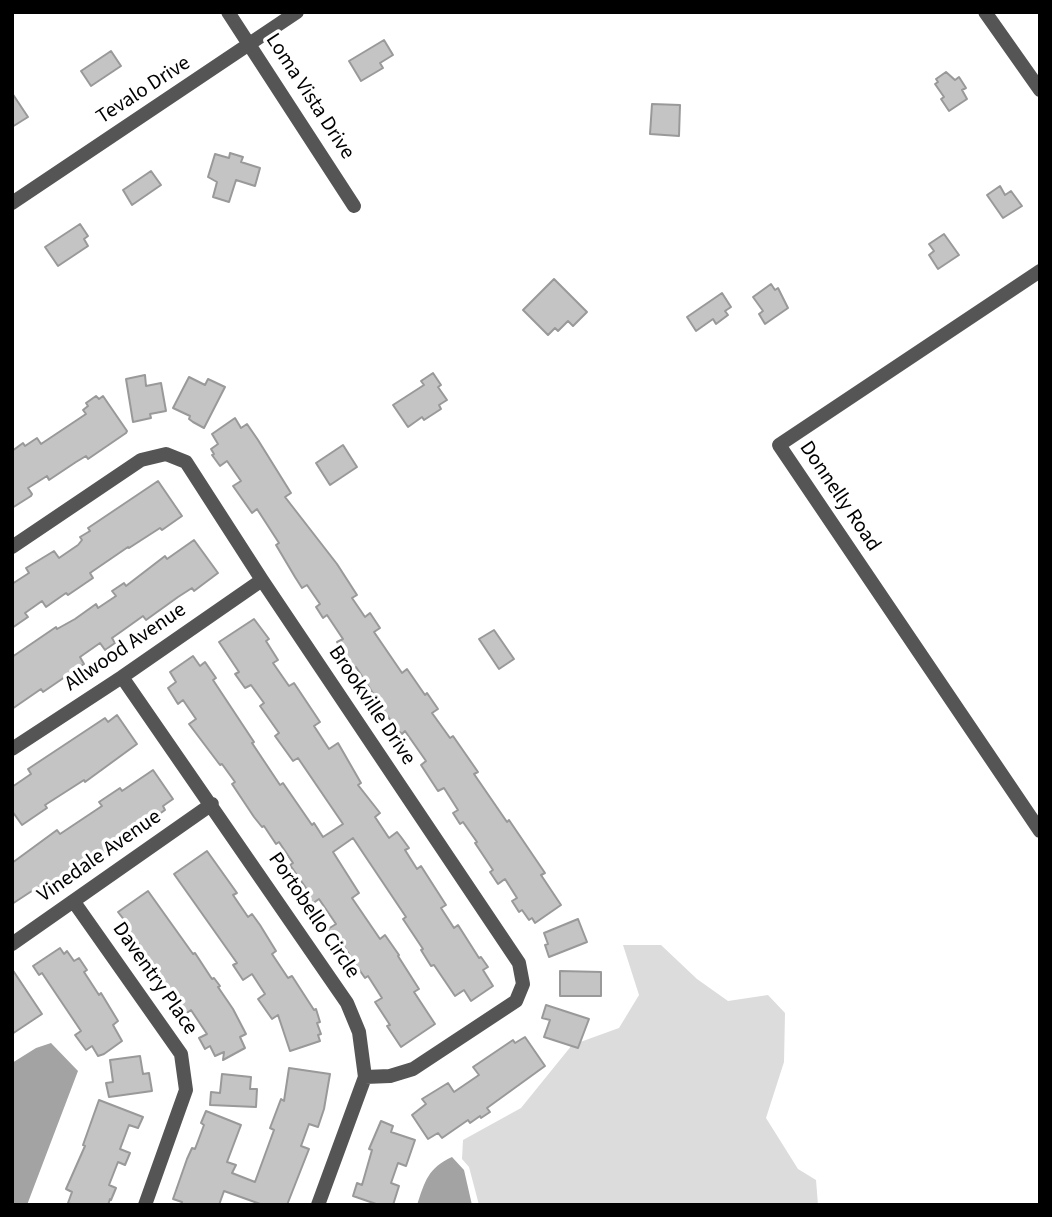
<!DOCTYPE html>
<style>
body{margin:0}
#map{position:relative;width:1052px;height:1217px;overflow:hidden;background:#fff;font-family:"Source Sans 3",sans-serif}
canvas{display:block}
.frame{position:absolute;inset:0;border:14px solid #000;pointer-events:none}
</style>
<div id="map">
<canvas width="1052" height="1217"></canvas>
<div class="frame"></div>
</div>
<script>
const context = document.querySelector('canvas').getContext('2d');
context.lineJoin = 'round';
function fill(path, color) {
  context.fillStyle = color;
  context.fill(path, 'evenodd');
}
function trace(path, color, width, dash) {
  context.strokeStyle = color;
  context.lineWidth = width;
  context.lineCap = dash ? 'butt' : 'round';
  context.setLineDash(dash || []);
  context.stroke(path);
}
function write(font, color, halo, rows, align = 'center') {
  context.font = font + ' "Source Sans 3",sans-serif';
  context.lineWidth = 7;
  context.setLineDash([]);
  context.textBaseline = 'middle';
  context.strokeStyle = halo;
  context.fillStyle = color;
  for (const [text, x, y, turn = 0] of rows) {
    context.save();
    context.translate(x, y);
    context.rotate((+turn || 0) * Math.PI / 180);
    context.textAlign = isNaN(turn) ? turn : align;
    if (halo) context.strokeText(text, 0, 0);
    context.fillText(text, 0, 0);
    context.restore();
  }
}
fill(new Path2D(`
 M623 945H661L697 979 728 1001 768 995 785 1013 784 1062 766 1118 798 1169 816 1180 818 1205H479L469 1167 462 1159 463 1140 521 1108 572 1045 619 1028 639 995Z`), '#dcdcdc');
fill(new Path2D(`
 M51 1043 78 1071 27 1205H12V1063L36 1048Z
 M452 1157 464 1170 472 1205H417C425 1181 428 1168 452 1157Z`), '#a3a3a3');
const building = new Path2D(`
 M384 40 393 55 380 63 383 68 361 81 349 61Z
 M111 51 121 66 91 86 81 71Z
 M946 72 955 80 959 77 966 88 962 90 967 99 949 111 941 99 944 97 935 84 938 82 936 79Z
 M12 93 28 117 12 127Z
 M652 104 680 105 679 136 650 134Z
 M230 153 243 157 241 162 260 168 255 186 236 180 229 202 213 197 217 182 208 177 215 154 229 158Z
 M151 171 161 185 132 205 123 190Z
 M1000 186 1005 195 1011 191 1022 206 1003 218 987 195Z
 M80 224 88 236 84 239 88 246 58 266 45 247Z
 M944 234 959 255 938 269 929 255 934 251 929 244Z
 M554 279 587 312 573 326 568 321 558 331 555 328 548 335 523 310Z
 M771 284 775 290 778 288 788 308 765 324 759 314 763 311 753 297Z
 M722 293 731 307 725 311 728 315 716 324 713 319 696 331 687 317Z
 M433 373 441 385 438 387 447 400 439 405 441 409 424 420 422 417 408 427 393 405 424 385 421 381Z
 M145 375 146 386 161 383 166 411 150 414 151 418 133 422 126 379Z
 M189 377 205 385 208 379 225 387 204 428 193 422 189 419 190 416 173 408Z
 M96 396 99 399 103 396 127 431 126 433 88 459 86 456 76 462 49 480 47 476 28 488 32 494 31 496 12 508V451L23 443 25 446 37 438 41 444 86 414 83 410 88 406 86 403Z
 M235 418 241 428 247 424 258 440 291 493 285 497 337 564 357 595 352 598 365 617 370 613 380 628 374 632 402 673 407 669 425 695 427 693 438 709 432 713 450 738 453 736 478 772 474 774 507 822 509 820 545 873 541 875 561 905 535 923 532 918 529 920 522 910 519 912 512 901 517 898 505 879 498 884 490 872 493 870 475 843 477 842 463 822 460 824 453 813 458 810 444 788 438 791 421 765 426 761 405 731 402 734 396 729 356 667 353 669 345 658 347 657 337 642 343 639 327 615 323 618 316 607 320 604 307 585 302 588 295 577 276 545 279 543 257 509 252 513 233 486 241 481 227 461 220 466 212 455 214 454 211 449 218 444 212 434Z
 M343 445 357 467 330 485 316 463Z
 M158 481 182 516 162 530 160 528 129 548 128 547 90 573 93 578 68 595 66 593 46 607 42 601 25 613 28 617 12 628V584L29 573 26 568 54 551 59 558 78 545 82 540 80 537 90 531 88 528Z
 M194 540 218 573 194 591 192 588 178 597 146 620 143 616 122 631 112 638 115 643 105 650 100 643 80 657 84 664 43 692 41 689 12 709V657L56 627 57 629 75 619 96 604 98 608 116 596 112 591 124 583 126 586 165 556 167 559Z
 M254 619 269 639 266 641 278 660 273 663 289 686 294 683 320 722 314 726 329 749 338 743 361 783 358 785 380 813 375 817 389 838 397 832 401 837 409 848 405 850 417 869 421 866 446 905 441 908 454 928 458 925 479 958 481 957 488 967 483 970 493 986 471 1001 464 990 455 996 434 965 431 966 421 950 423 949 403 919 406 917 353 838 333 852 359 893 352 898 380 939 385 935 399 955 398 956 419 989 414 992 435 1024 401 1047 387 1026 390 1025 375 1002 382 998 368 976 365 978 358 968 338 937 335 939 328 929 336 924 319 899 312 904 304 893 308 891 290 865 293 863 279 842 276 844 264 826 262 827 254 817 232 784 235 782 222 764 220 765 189 724 196 719 183 700 178 704 168 688 176 682 170 672 193 656 200 666 205 662 216 678 213 680 254 742 252 743 280 785 283 783 312 825 314 823 323 837 343 824 298 758 293 761 275 736 279 733 260 706 264 703 251 685 245 688 235 674 239 672 219 642Z
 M494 630 514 659 499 669 479 639Z
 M117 715 137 744 85 782 84 780 45 805 47 808 22 825 12 811V787L31 774 28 769 105 718 108 722Z
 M153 770 173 799 163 806 165 810 102 855 100 851 60 879 40 890 38 887 12 904V863L57 830 60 834 102 806 99 802 120 788 122 791Z
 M207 851 237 893 233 895 248 917 252 914 260 925 276 951 272 954 288 978 292 976 314 1010 316 1009 320 1022 317 1023 321 1034 318 1035 320 1041 290 1051 278 1015 272 1019 258 999 265 994 252 974 243 980 233 965 237 963 174 874Z
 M148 891 193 954 195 953 212 979 214 978 220 986 218 987 233 1009 246 1034 240 1037 245 1048 223 1060 224 1052 215 1056 210 1046 205 1049 199 1038 207 1034 191 1010 184 1015 161 976 122 923 125 921 118 912Z
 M578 919 587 942 549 957 545 945 548 944 544 933Z
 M60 948 64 954 67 951 74 961 79 958 87 970 84 972 99 995 101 993 118 1021 113 1025 122 1041 104 1054 98 1056 92 1046 86 1050 75 1035 81 1031 42 973 39 975 33 966Z
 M12 969 42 1014 12 1034Z
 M560 971 601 972V996H560Z
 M546 1005 589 1019 578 1048 544 1037 550 1020 542 1018Z
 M525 1037 545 1066 487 1108 490 1112 481 1118 480 1116 470 1123 468 1120 442 1138 438 1133 428 1139 412 1115 426 1104 422 1099 448 1083 454 1092 479 1075 473 1067 513 1040 515 1043Z
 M140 1056 143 1074 149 1073 152 1091 109 1097 106 1083 113 1082 110 1060Z
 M289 1068 330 1074 324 1109 318 1127 309 1124 301 1146 309 1149 287 1205H263L224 1191 219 1205H181L182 1202 173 1199 187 1159 192 1148 195 1149 204 1125 201 1123 206 1111 241 1125 227 1162 236 1165 232 1173 255 1182 274 1130 270 1128 281 1099 284 1101Z
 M222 1074 251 1077 250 1089H257L256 1107 210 1105 211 1092 220 1093Z
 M99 1100 143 1117 138 1128 129 1125 120 1149 130 1153 125 1165 118 1162 109 1185 116 1188 111 1200 110 1199 108 1205H74L68 1203 72 1192 66 1189 85 1146 83 1145Z
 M381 1121 393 1126 391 1132 415 1140 406 1166 398 1163 391 1183 399 1186 393 1205H379L353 1196 357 1183 362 1185 372 1150 369 1149Z`);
fill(building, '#c4c4c4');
trace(building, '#999', 2);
trace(new Path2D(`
 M228 12 354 206
 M985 12 1040 90
 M12 203 297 12
 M1040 271 779 445 1040 831
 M12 547 141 460 166 454 186 462 262 580 519 963 523 984 516 1001 413 1069 390 1076 365 1077
 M122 677 347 1003 359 1032 365 1077 318 1205
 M12 749 122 677 262 580
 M74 902 181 1054 186 1090 145 1205
 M12 944 212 804`), '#555', 14);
write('21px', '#000', '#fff', [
 ["Tevalo Drive",144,91,-33],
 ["Loma Vista Drive",309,97,57],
 ["Donnelly Road",839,497,56],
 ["Allwood Avenue",126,648,-34],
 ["Brookville Drive",371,706,56],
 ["Vinedale Avenue",100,857,-35],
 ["Portobello Circle",313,916,56],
 ["Daventry Place",154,979,55]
]);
</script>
